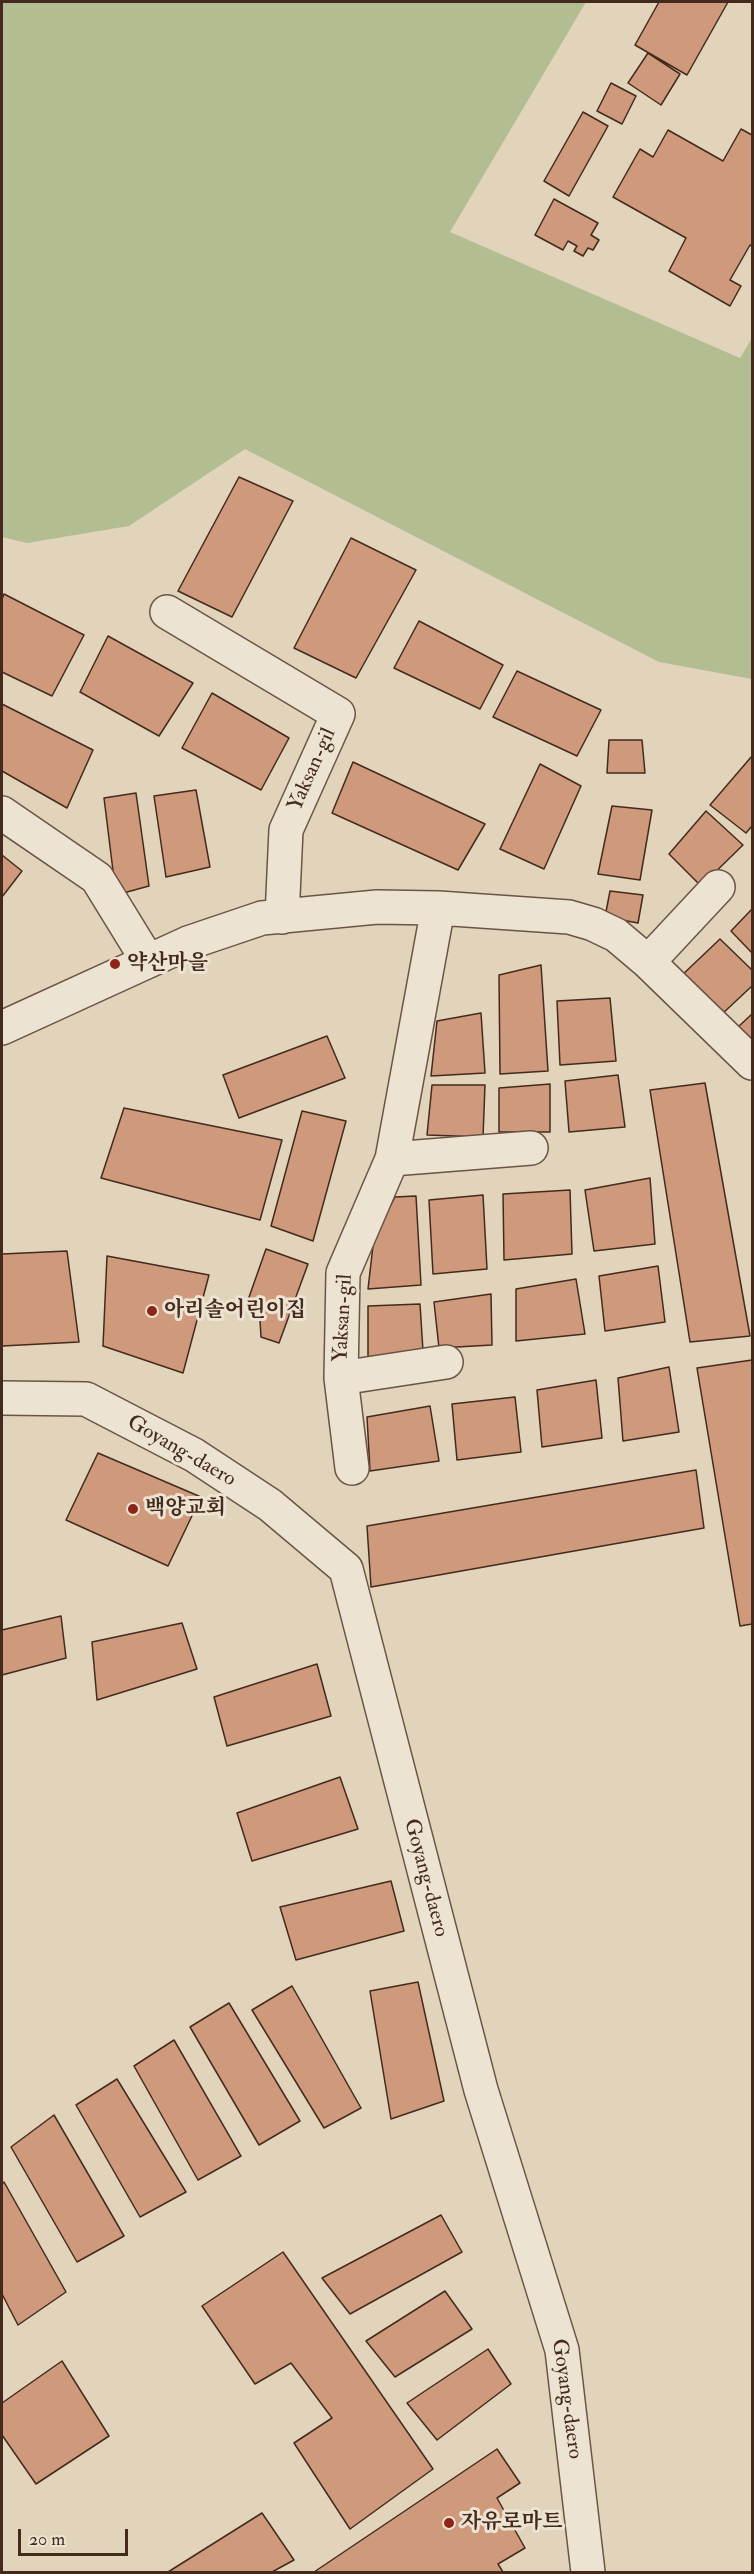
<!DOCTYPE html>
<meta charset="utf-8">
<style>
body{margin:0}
#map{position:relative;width:754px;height:2574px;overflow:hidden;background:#e1d4bb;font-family:"IM FELL Double Pica",serif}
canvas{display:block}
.frame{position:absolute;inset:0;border:3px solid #442a1d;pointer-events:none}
.scale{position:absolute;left:18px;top:2529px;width:110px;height:27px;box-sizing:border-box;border:3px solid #442a1d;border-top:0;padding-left:8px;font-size:18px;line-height:21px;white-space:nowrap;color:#442a1d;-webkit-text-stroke:4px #ece3d3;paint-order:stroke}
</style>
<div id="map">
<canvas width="754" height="2574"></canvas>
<div class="frame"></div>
<div class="scale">20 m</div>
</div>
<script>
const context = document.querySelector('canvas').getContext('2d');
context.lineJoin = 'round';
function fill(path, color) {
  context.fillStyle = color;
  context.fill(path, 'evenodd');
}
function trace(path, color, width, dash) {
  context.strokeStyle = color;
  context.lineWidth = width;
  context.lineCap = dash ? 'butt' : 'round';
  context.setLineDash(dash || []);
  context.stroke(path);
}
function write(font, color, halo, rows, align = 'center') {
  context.font = font + ' "IM FELL Double Pica","Noto Serif KR",serif';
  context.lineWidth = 6;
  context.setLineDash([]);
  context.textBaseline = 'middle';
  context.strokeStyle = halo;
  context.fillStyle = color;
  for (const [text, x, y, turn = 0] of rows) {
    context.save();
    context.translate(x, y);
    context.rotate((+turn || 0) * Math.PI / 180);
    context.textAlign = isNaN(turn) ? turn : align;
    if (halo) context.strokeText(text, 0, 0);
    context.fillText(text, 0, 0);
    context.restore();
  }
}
fill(new Path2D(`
 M2 2H586L450 232 740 358 752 338V679L659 662 245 449 129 526 27 543 2 537Z`), '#b2bd91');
const building = new Path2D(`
 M659 2H728L687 75 635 45Z
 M648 53 680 74 661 105 628 83Z
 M611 83 636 96 622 124 597 111Z
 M583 112 608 126 569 196 544 181Z
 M741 129 752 135V246L750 245 730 280 741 286 730 306 669 271 686 238 613 197 640 149 653 157 668 130 723 161Z
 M554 199 598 223 591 235 599 240 593 250 588 248 583 256 574 251 577 246 568 241 563 250 535 235Z
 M239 477 293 501 232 617 178 591Z
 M351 538 416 570 356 678 294 648Z
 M4 594 84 635 52 696 2 672V599Z
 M419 621 503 665 480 709 394 668Z
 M108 636 193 683 159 736 80 692Z
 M517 671 601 710 577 756 493 717Z
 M212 693 289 738 261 790 182 748Z
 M2 704 93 750 67 808 2 771Z
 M609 740H642L645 773H607Z
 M752 756V826L746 833 710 805Z
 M353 762 485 824 458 870 332 813Z
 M540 764 581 786 544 869 500 849Z
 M196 790 210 867 166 877 154 796Z
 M136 793 149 886 116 895 104 798Z
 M612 806 652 810 640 880 598 874Z
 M706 811 743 845 701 886 669 854Z
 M2 855 22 871 2 897Z
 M610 891 643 895 638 923 605 917Z
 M752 909V953L731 931Z
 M720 939 752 970V986L721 1015 680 977Z
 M541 965 548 1071 500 1074 499 975Z
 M610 998 616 1061 560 1065 557 1001Z
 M481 1013 485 1073 431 1076 437 1021Z
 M752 1014V1042L738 1027Z
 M327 1036 345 1078 239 1118 223 1075Z
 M618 1075 625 1127 569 1132 565 1081Z
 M705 1083 750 1336 690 1342 650 1090Z
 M550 1084V1132H499V1088Z
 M432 1085H485L483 1137 427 1135Z
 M124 1108 282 1140 260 1220 101 1178Z
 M302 1111 346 1121 313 1241 271 1226Z
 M650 1178 655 1244 594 1251 585 1190Z
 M570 1190 572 1254 504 1260 503 1194Z
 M483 1195 487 1269 433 1274 429 1200Z
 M416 1196 421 1285 368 1289 374 1237 395 1197Z
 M266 1249 308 1264 279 1343 261 1337 259 1304 248 1300Z
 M67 1251 79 1342 2 1346V1254Z
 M107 1256 209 1275 183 1373 103 1346Z
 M658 1266 665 1322 605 1331 599 1276Z
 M576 1279 585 1334 516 1341V1289Z
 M491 1294 492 1345 439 1348 434 1302Z
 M420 1304 423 1351 368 1357V1306Z
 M752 1360V1624L740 1626 697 1368Z
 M669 1367 679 1432 623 1441 618 1378Z
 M596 1380 602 1438 542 1447 537 1390Z
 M515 1397 521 1452 457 1460 452 1404Z
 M430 1406 439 1461 370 1471 367 1417Z
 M98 1453 201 1497 168 1566 66 1520Z
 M696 1470 704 1528 371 1587 367 1526Z
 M61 1616 66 1658 2 1675V1630Z
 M182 1623 197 1669 97 1700 92 1642Z
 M317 1664 331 1716 227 1746 214 1697Z
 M340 1777 358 1829 252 1861 237 1813Z
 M391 1881 404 1931 296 1960 280 1907Z
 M418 1982 444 2101 391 2119 370 1991Z
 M292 1986 361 2108 324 2128 252 2010Z
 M229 2003 300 2121 259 2145 190 2027Z
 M174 2040 241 2156 198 2180 134 2066Z
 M117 2079 186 2192 140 2217 76 2105Z
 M54 2115 124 2236 77 2262 11 2147Z
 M4 2182 66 2292 18 2325 2 2294V2184Z
 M441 2215 462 2252 350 2314 322 2278Z
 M283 2252 433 2469 350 2529 294 2443 332 2418 291 2363 255 2384 202 2306Z
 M445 2291 472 2329 395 2377 366 2341Z
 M488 2349 511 2384 437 2440 407 2403Z
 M62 2361 109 2436 36 2484 2 2435V2403Z
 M497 2449 520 2483 497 2498 525 2548 498 2564 503 2572H314Z
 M262 2513 294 2560 272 2572H168Z`);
fill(building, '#ce9a7b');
trace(building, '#442a1d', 1.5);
const street = new Path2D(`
 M167 612 338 714 286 830 282 917
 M2 813 97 878 148 961
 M648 962 718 887
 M2 1028 188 943 262 918 377 907 438 908 569 917 593 924 616 935 648 962 752 1063
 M392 1159 531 1148
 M341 1378 446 1362
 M2 1398 86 1399 194 1455 270 1505 346 1569 481 2090 562 2350 588 2572
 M352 1468 341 1378 343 1273 392 1159 438 908`);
trace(street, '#6b5444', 36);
trace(street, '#ece3d3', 33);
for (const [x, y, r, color] of [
 [115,964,6,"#8f2418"],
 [152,1311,6,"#8f2418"],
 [133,1509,6,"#8f2418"],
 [449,2523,6,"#8f2418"]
]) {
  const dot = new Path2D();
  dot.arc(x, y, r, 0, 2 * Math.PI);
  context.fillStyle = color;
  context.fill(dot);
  trace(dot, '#ece3d3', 2);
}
write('21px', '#442a1d', '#ece3d3', [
 ["Yaksan-gil",313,770,-66],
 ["Yaksan-gil",344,1318,-87],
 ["Goyang-daero",181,1452,30],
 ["Goyang-daero",425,1878,75],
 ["Goyang-daero",566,2399,82]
]);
write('bold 21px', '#442a1d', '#ece3d3', [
 ["약산마을",127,964],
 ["아리솔어린이집",164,1311],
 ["백양교회",145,1509],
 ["자유로마트",461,2523]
], 'left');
</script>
